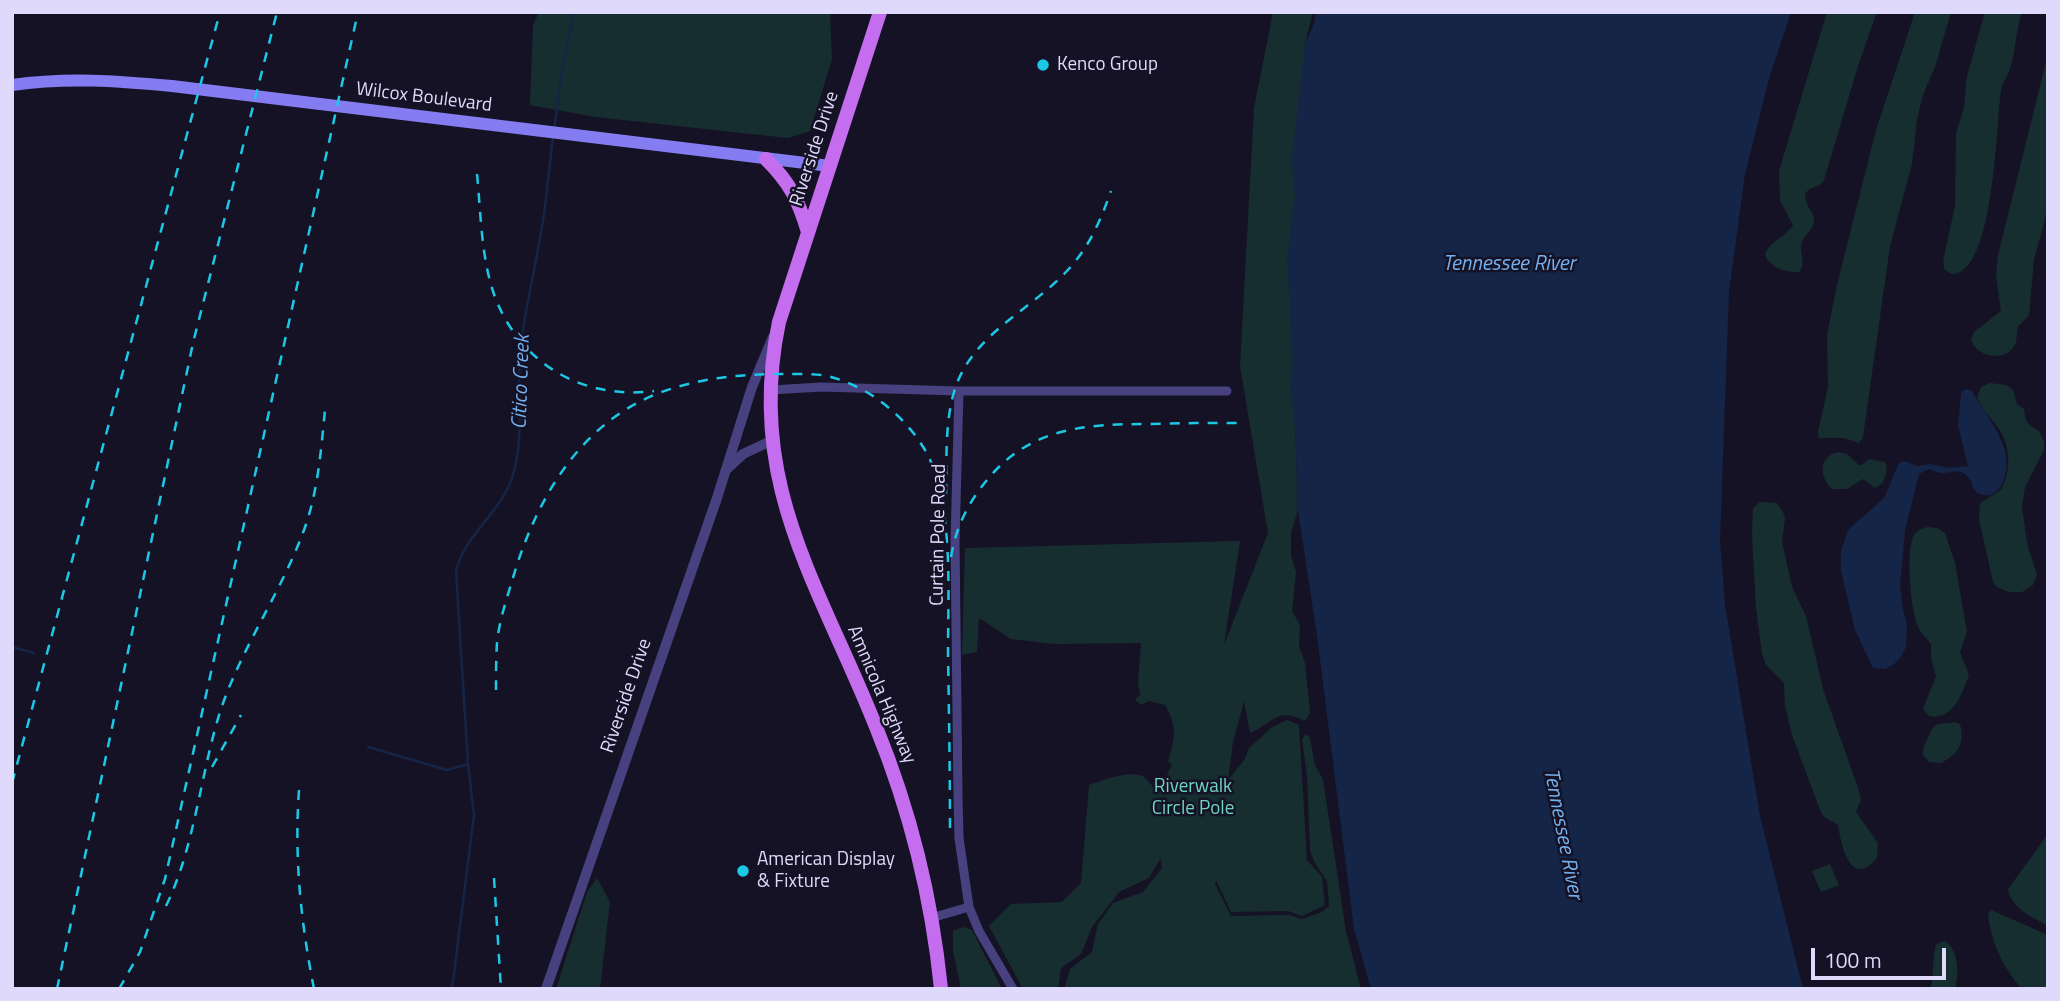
<!DOCTYPE html>
<style>
body{margin:0}
#map{position:relative;width:2060px;height:1001px;overflow:hidden;background:#161225;font-family:"Titillium Web",sans-serif}
canvas{display:block}
.frame{position:absolute;inset:0;border:14px solid #dfdafb;pointer-events:none}
.scale{position:absolute;left:1811px;top:948px;width:135px;height:32px;box-sizing:border-box;border:4px solid #dfdafb;border-top:0;padding-left:9px;font-size:21px;line-height:24px;white-space:nowrap;color:#dfdafb;-webkit-text-stroke:5px #161225;paint-order:stroke}
</style>
<div id="map">
<canvas width="2060" height="1001"></canvas>
<div class="frame"></div>
<div class="scale">100 m</div>
</div>
<script>
const context = document.querySelector('canvas').getContext('2d');
context.lineJoin = 'round';
function fill(path, color) {
  context.fillStyle = color;
  context.fill(path, 'evenodd');
}
function trace(path, color, width, dash) {
  context.strokeStyle = color;
  context.lineWidth = width;
  context.lineCap = dash ? 'butt' : 'round';
  context.setLineDash(dash || []);
  context.stroke(path);
}
function write(font, color, halo, rows, align = 'center') {
  context.font = font + ' "Titillium Web",sans-serif';
  context.lineWidth = 5;
  context.setLineDash([]);
  context.textBaseline = 'middle';
  context.strokeStyle = halo;
  context.fillStyle = color;
  for (const [text, x, y, turn = 0] of rows) {
    context.save();
    context.translate(x, y);
    context.rotate((+turn || 0) * Math.PI / 180);
    context.textAlign = isNaN(turn) ? turn : align;
    if (halo) context.strokeText(text, 0, 0);
    context.fillText(text, 0, 0);
    context.restore();
  }
}
fill(new Path2D(`
 M539 12H830L832 59 810 131 788 138 595 117 530 105 533 25Z
 M1273 12H1313L1305 44 1293 359 1298 510 1291 533V555L1296 572 1292 611 1300 625 1299 647 1305 663 1310 713 1305 721C1276 707 1275 722 1250 733L1244 701 1233 742 1228 780 1245 759 1249 748 1271 728 1287 720 1299 725 1307 860 1322 877 1325 905 1302 916 1288 911 1231 912 1216 880 1215 884 1231 916 1289 915 1302 919 1322 912 1329 906 1327 881 1315 863 1310 851 1307 776 1302 739 1306 734 1310 738 1315 765 1323 780 1346 931 1361 989H1081L1082 984 1080 989H1064L1070 969 1092 952 1098 924 1113 903 1143 892 1162 868 1161 858 1149 878 1119 892 1092 927 1081 954 1061 968 1058 989H1023L989 926 1011 904 1062 902 1081 883 1089 785C1101 781 1132 769 1144 777 1150 781 1152 788 1159 793L1172 764 1168 762C1175 737 1178 728 1165 705L1149 701 1141 705 1135 699 1140 695 1138 682 1141 643 1054 644 1011 639 979 618 977 652 962 655 965 548 1240 541 1224 645 1268 533 1240 366 1254 108Z
 M1827 12H1877L1858 66 1824 180C1820 189 1809 185 1805 195 1805 206 1814 211 1814 221 1813 230 1806 233 1803 240 1797 252 1808 262 1799 272 1786 273 1768 267 1765 254 1770 241 1786 237 1793 225L1780 201 1779 171Z
 M1915 12H1951L1935 67 1923 95 1917 119 1912 164 1890 246 1863 437 1859 443 1843 438H1819L1818 432 1828 387 1827 334 1837 285 1876 130Z
 M1985 12H2022C2016 29 2016 48 2011 65 2009 74 2003 81 2001 90 1996 122 1995 273 1952 274L1945 270 1943 261 1955 206 1956 134 1964 107 1967 76Z
 M2048 54V207L2034 260 2029 315 2027 318 2018 326C2016 333 2018 342 2013 348 2002 362 1975 356 1971 339L1974 332 2001 311 1996 276 1998 255Z
 M1990 383 2006 385 2013 390 2017 404 2024 409C2025 422 2028 425 2039 431L2044 442V450L2025 487 2022 507 2027 543 2037 575 2033 585 2022 592H2009L1997 587 1993 582 1979 520 1980 503 2001 490C2013 467 2010 440 1993 421 1986 413 1980 407 1977 397L1981 387Z
 M1838 452 1847 454 1859 465H1862L1869 459 1885 462 1887 469 1883 483 1875 488 1863 479 1847 489H1832C1819 477 1818 457 1838 452Z
 M1760 502 1777 503 1783 512 1785 518 1782 541 1792 587 1806 616 1823 689 1858 788 1861 800 1856 812 1878 843 1877 858C1850 890 1841 844 1838 825L1824 817 1820 810 1792 735 1785 706 1784 683 1766 665 1762 654 1756 608 1752 535 1753 508Z
 M1928 527 1937 528 1945 533 1955 563 1967 632 1960 652 1969 675C1962 694 1953 721 1929 716L1923 709 1936 676 1931 659V644C1927 638 1921 634 1918 627 1911 611 1905 550 1914 535 1917 530 1922 528 1928 527Z
 M1955 722 1960 724C1965 743 1959 754 1941 763L1929 762 1923 755C1922 748 1925 745 1928 738 1935 720 1938 725 1955 722Z
 M2048 834V926C2031 916 2012 909 2008 889Z
 M1830 864 1839 885 1821 892 1812 871Z
 M597 878 610 902 600 989H556L587 892Z
 M1991 910 2048 935V989H2022C2003 968 1991 942 1988 914Z
 M963 927 972 930 1002 989H961L953 950V931Z
 M1945 941C1959 950 1959 974 1955 989H1931L1935 947 1937 944Z`), '#162e2f');
fill(new Path2D(`
 M1316 12H1791L1769 79 1745 174 1729 292 1720 541 1725 605 1760 816 1803 989H1371L1354 929 1318 643 1298 510 1295 427 1291 387 1293 359 1287 259 1295 196 1292 160 1305 44 1314 24Z
 M1967 389 1972 391C1987 421 2020 449 2001 486 1997 492 1991 497 1983 495 1971 493 1974 482 1966 475 1958 468 1949 474 1940 473 1936 472 1933 470 1929 469L1919 474 1905 531 1900 585 1903 609 1907 624 1906 647 1901 657 1894 664 1885 669 1873 668 1855 630 1841 571V551L1848 530 1884 498 1899 463 1904 461 1917 466 1930 464 1949 468 1968 466 1958 425 1961 395 1962 391Z`), '#142547');
trace(new Path2D(`
 M554 130 561 76 574 12
 M12 647 34 653
 M368 747 447 770 468 764
 M452 989 474 815 468 764 456 571C465 534 502 512 513 475 525 435 516 386 521 343 526 306 535 269 541 232 547 200 549 168 553 136`), '#142547', 2.5);
trace(new Path2D(`
 M771 390 821 387 959 391H1227
 M969 907 979 931 1013 989
 M931 918 969 907 959 838 958 796 955 541 959 391`), '#47427f', 9);
trace(new Path2D(`
 M727 469 743 454 773 440
 M546 989 717 498 752 387 773 337`), '#47427f', 10);
trace(new Path2D(`
 M12 85C68 77 117 81 172 86L830 166`), '#847cf1', 12);
trace(new Path2D(`
 M880 12 779 322C745 483 820 586 876 727 910 810 932 899 941 989
 M766 159C790 183 798 199 808 232`), '#c56def', 14);
trace(new Path2D(`
 M477 174C481 214 481 259 495 297 521 365 584 400 654 391
 M946 494C947 458 944 418 957 383 977 333 1028 311 1064 274 1088 250 1100 222 1111 191
 M951 557C955 532 965 509 980 489 1025 427 1082 424 1152 424 1181 423 1209 423 1238 423
 M496 690C496 675 496 658 497 643 499 622 506 601 512 581 534 505 576 427 654 395 696 378 739 374 784 374 799 374 816 373 831 377 869 387 905 416 925 450 954 499 948 595 948 652 949 714 950 776 950 837
 M212 767 241 715
 M12 783 220 12
 M299 790C294 858 301 923 314 989
 M494 878 501 989
 M166 906C195 846 200 776 220 712 241 648 281 593 304 530 318 492 321 450 325 410
 M57 989 193 343 277 12
 M119 989 140 952 165 879 358 12`), '#1bc8e6', 2.5, [10, 9]);
for (const [x, y, r, color] of [
 [1043,65,7,"#1bc8e6"],
 [743,871,7,"#1bc8e6"]
]) {
  const dot = new Path2D();
  dot.arc(x, y, r, 0, 2 * Math.PI);
  context.fillStyle = color;
  context.fill(dot);
  trace(dot, '#161225', 2.5);
}
write('19px', '#dfdafb', '#161225', [
 ["Kenco Group",1057,65],
 ["American Display",757,860],
 ["& Fixture",757,882]
], 'left');
write('19px', '#dfdafb', '#161225', [
 ["Wilcox Boulevard",424,98,7],
 ["Riverside Drive",815,149,-72],
 ["Curtain Pole Road",939,535,-89],
 ["Amnicola Highway",881,695,67],
 ["Riverside Drive",627,696,-71]
]);
write('19px', '#6dd4bf', '#161225', [
 ["Riverwalk",1193,787],
 ["Circle Pole",1193,809]
]);
write('italic 21px', '#73b0f0', '#161225', [
 ["Tennessee River",1509,265],
 ["Citico Creek",522,382,-88],
 ["Tennessee River",1562,834,79]
]);
</script>
